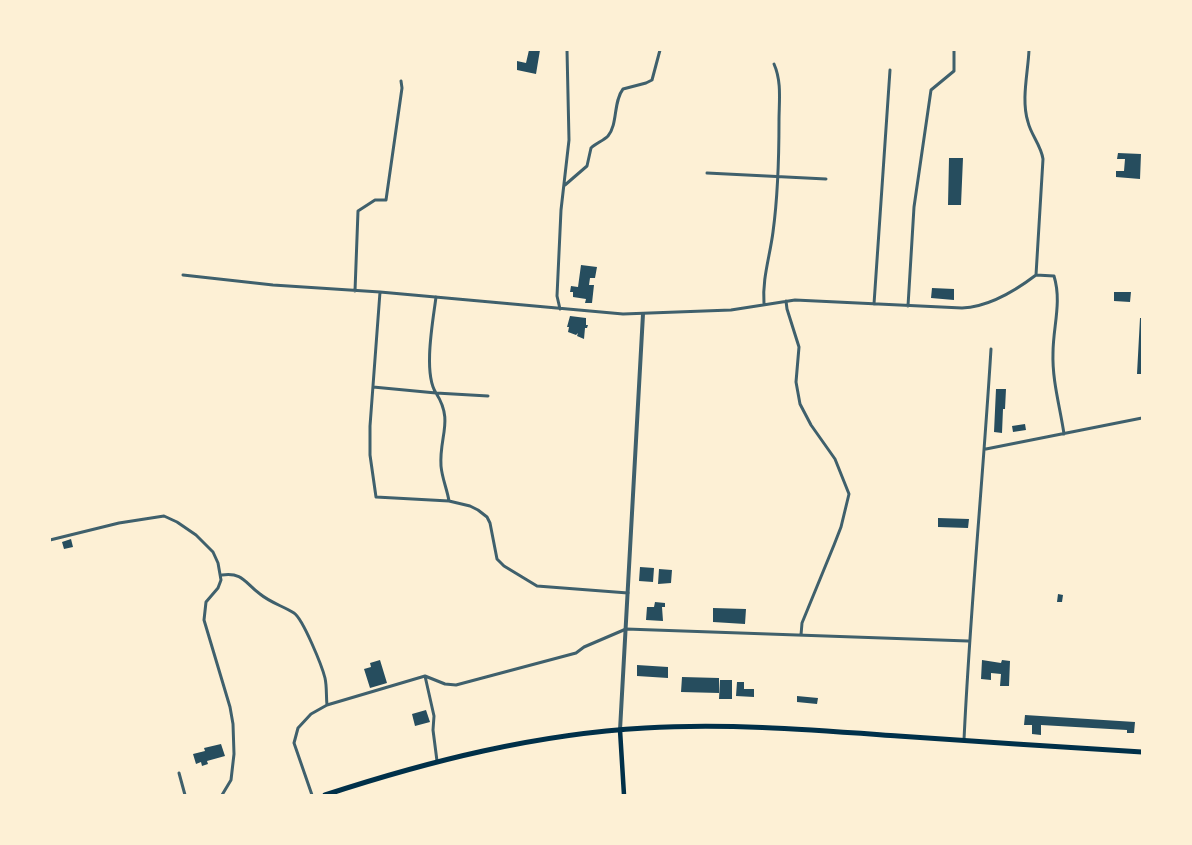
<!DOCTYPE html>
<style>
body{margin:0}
#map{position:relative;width:1192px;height:845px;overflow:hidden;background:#fdf0d5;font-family:"Fira Sans",sans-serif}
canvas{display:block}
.frame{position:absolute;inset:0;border:51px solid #fdf0d5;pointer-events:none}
</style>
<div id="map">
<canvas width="1192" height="845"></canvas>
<div class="frame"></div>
</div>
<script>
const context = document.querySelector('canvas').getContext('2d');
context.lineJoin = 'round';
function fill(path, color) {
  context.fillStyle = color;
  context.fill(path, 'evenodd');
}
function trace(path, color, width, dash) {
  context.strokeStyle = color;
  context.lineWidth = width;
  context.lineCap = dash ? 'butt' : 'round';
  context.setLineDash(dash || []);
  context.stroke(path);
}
fill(new Path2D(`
 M529 50H540L536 74 517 70V61L526 63Z
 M1118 153 1141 154 1140 179 1116 177V171H1124L1125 159H1117Z
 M949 158H963L961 205H948Z
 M581 265 597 267 595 278H590L589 285H594L592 303H585L586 299 573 297V292H570L571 286 578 287Z
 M932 288 954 289V300L931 298Z
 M1114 292H1131L1130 302 1114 301Z
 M570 316 586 318V325H588L587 328H585L584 339 577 336 578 333 576 335 568 332 569 327H567Z
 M1140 318H1142V374H1137Z
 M996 389H1006L1005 409H1003L1002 433 994 432Z
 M1025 424 1026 430 1013 432 1012 426Z
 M938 518 969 519 968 528 938 527Z
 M71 539 73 547 64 549 62 542Z
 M640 567 654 568 653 582 639 581Z
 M659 569 672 570 671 583 658 584Z
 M1058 594 1063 595 1062 602H1057Z
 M655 602 665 603V607H662L663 621 646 620 647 607H654Z
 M713 608 746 609 745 624 713 622Z
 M380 660 387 683 370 688 364 669 371 667 370 663Z
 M982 660 1001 663 1002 660 1010 661 1009 686H1000L1001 674 991 673V680L981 679Z
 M637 665 668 667V678L637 676Z
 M682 677 719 678V693L681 692Z
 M720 680H732V699H719Z
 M737 682H744V689H754V697L736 696Z
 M797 696 818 698 817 704 797 702Z
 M426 710 430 722 415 726 412 714Z
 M1025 715 1135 722 1134 733H1127V730L1041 725V735L1032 734V725H1024Z
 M221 744 225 756 207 761 208 764 202 766 201 762 196 764 193 754 205 751 204 748Z`), '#264d5e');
trace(new Path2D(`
 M707 173 826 179
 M565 185 587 166 591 148C596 143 603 141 608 136 618 124 613 102 623 89L646 83 652 80 660 50
 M183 275 273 285 380 292 623 314 731 310 795 300 962 308C989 307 1015 291 1036 275L1043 159C1041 145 1031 135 1028 122 1021 100 1028 73 1029 50
 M1036 275 1054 276C1062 302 1053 327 1053 353 1052 380 1060 407 1064 434
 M355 291 358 211 375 200H386L402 88 401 81
 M380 292 370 426V455L376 497 449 501 470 506 478 510 487 517 490 523 497 559 504 566 537 586 628 593
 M436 297C433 321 423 373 436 393L488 396
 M786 301 787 309 799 347 796 382 800 404 811 425 835 459 849 494 841 527 834 545 802 623 801 635
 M764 304C762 279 770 256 773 232 778 195 779 158 779 121 779 102 782 82 774 64
 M874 304 890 70
 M908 306 914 207 931 90 954 71V50
 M560 309 557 296 561 210 569 140 567 50
 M373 387 436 393C454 421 439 436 441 466 442 478 447 489 449 501
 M986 449 1142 418
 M50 540 119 523 164 516 177 522 196 535 213 552 218 563 221 580 218 588 206 602 204 620 230 707 233 724 234 754 231 780 222 795
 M222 575C243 572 245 583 260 594 271 603 283 606 294 613 303 619 322 666 325 678 327 687 326 696 327 705
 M425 676 434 716 433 730 437 761
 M964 740C970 610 983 480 991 349
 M179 773 185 795
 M312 795 294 743 298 728 311 714 327 705 425 676 445 684 456 685 576 653 584 647 626 629 968 641`), '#3f606c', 3);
trace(new Path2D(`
 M620 730 643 314`), '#3f606c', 4);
trace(new Path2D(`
 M620 730 624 795`), '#003049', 4.5);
trace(new Path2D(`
 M325 795C429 761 536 734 645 728 729 723 814 730 898 736 979 742 1061 747 1142 752`), '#003049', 5);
</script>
